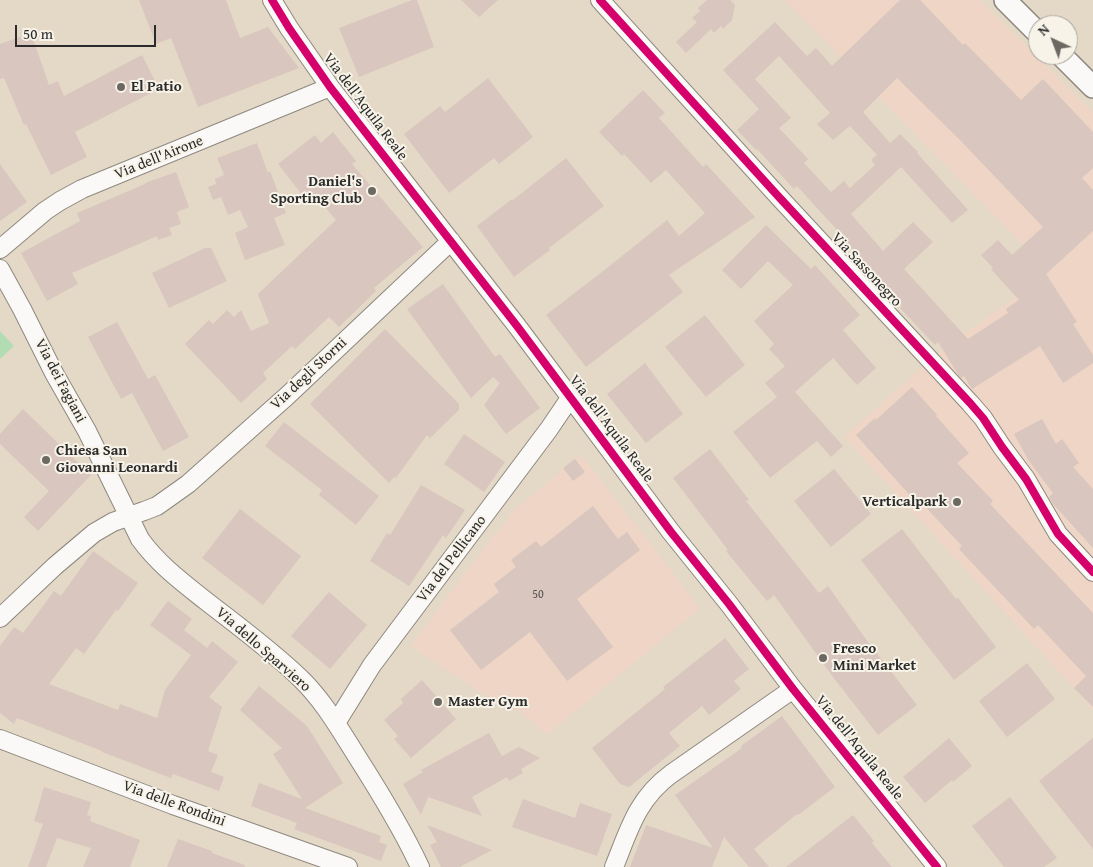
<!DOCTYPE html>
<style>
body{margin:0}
#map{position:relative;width:1093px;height:867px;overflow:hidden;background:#e4d9c7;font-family:"Gentium Book Plus",serif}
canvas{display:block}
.north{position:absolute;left:1028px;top:15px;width:50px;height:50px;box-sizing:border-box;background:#f7f3e8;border:1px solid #a5a39c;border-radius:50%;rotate:317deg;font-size:14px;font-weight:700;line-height:20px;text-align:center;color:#2b2b2b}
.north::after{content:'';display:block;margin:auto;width:18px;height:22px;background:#6c6862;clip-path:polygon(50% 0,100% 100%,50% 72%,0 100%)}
.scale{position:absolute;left:15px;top:25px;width:141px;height:22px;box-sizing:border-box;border:2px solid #2b2b2b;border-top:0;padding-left:6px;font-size:15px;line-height:18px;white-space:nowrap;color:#2b2b2b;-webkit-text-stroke:4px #f7f3e8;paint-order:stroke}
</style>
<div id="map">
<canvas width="1093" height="867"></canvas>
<div class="north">N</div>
<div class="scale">50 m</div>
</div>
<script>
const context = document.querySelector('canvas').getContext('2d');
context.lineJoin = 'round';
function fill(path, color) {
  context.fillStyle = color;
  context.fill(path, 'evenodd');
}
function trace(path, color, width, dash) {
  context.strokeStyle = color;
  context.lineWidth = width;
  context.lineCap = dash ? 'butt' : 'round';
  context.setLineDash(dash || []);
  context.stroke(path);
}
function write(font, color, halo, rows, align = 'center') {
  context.font = font + ' "Gentium Book Plus",serif';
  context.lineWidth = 4;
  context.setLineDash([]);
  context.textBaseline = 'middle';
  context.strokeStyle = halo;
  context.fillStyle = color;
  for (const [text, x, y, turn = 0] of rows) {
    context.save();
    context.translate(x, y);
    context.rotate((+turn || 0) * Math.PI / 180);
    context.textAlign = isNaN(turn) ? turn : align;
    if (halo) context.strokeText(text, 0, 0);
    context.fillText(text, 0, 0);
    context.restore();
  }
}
fill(new Path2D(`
 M785 0H980L1093 112V709L844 437 941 350 1050 273Z
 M581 454 700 608 547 735 511 704 504 708 411 647 422 630 513 511Z`), '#eed5c5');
fill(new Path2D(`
 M0 331 14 346 0 359Z`), '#b2ddb3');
fill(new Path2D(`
 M139 0H226L240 38 268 27 299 68 198 107 171 38 156 44Z
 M412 0H417L434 47 359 77 339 28Z
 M461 0H498L479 17Z
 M707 0H730L735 5 732 20 723 29 721 26 714 33 711 29 686 53 676 42 697 22 692 18 700 11 698 8Z
 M900 0H920L963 45 965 43 1021 100 1043 79 1093 132V168L1082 178 1093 190V231L1046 274 1077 322 1073 324 1093 355V363L1063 383 1040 346 972 389 964 376 961 378 959 376 938 342 935 345 900 308 902 306 838 233 839 232 797 186 794 189 757 149 756 150 737 130 759 109 723 70 775 22 807 56 816 48 832 66ZM779 56 830 113 817 124 833 140 850 126 877 155 871 160 875 165 850 188 844 181 831 192 804 163 808 159 779 128 791 118 755 79ZM897 78 961 141 1043 227 1012 255 998 240 981 255 993 268 991 269 1019 300 1006 309 1008 313 968 339 904 269 933 242 913 222 883 251 851 214 901 167 952 223 968 210 917 153 918 152 900 134 890 143 863 112Z
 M31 33 49 85 58 81 64 96 142 55 159 89 75 132 87 157 51 175 26 124 24 125 4 78 0 79V44Z
 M488 78 533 137 499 164 494 158 449 193 404 134 440 106 445 112Z
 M643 90 665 113 659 118 703 167 706 164 755 217 669 275 683 292 586 367 546 315 602 272 667 220 679 236 705 213 666 170 651 183 624 154 622 156 599 132Z
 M333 132 356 161 352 164 423 247 374 288 376 291 339 327 329 317 295 349 292 346 263 373 267 379 241 403 185 344 209 320 213 324 227 310 234 317 241 310 251 331 269 323 258 294 336 220 315 195 307 201 278 164 315 135 321 143Z
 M257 143 268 173 270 171 286 213 274 218 285 245 245 260 235 233 248 227 240 210 228 215 221 197 213 200 208 187 216 184 215 179 224 175 217 158Z
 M566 158 604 206 549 248 550 250 514 277 477 226 512 199 513 200Z
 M0 164 27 202 0 221Z
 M176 172 189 207 177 212 181 224 169 228 172 235 158 240 157 236 72 273 78 284 47 301 21 253 80 221 77 213 145 184V183Z
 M766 225 811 269 815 265 860 315 843 330 876 368 857 385 833 358 795 392 843 446 831 457 817 441 770 478 733 432 777 397 765 383 785 366 769 349 774 344 754 321 793 285 768 261 741 289 722 270Z
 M205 248H211L227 281 169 308 152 273Z
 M443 284 495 357 500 354 540 408 506 434 484 405 500 383 493 377 471 398 407 309Z
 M705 315 745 365 706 397 665 347Z
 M117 322 148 379 155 375 189 437 163 451 132 393 121 399 88 337Z
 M385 329 459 404V410L430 438 427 435 396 478 394 477 389 483 310 404Z
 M645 363 683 414 646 443 607 394Z
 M912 387 937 415 936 416 969 453 957 463 993 501 990 504 1093 613V707L1074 688 1086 676 1038 625 1034 629 959 549 962 546 918 499 915 501 856 435 875 418 876 420Z
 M23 409 91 475 38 531 24 517 49 491 0 444V434Z
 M1042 419 1056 444 1062 439 1079 463 1073 467 1093 489V548L1054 505 1049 497 1053 493 1029 461 1014 434Z
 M284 422 379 496 356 525 319 495 322 490 265 446Z
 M464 434 505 462 484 492 444 464Z
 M710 449 749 500 746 501 819 593 828 586 865 638 917 705 878 735 833 677 774 595 767 601 726 551 728 550 673 478Z
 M575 459 585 472 573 481 563 468Z
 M834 469 871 514 831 547 794 501Z
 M421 485 465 510 446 538 443 535 409 586 370 561 387 533 390 535Z
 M593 506 618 539 627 532 640 550 577 599 613 647 567 681 530 632 481 670 450 630 499 592 494 584 516 567 511 560 536 541 541 547Z
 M240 509 301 556 263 605 202 558Z
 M902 529 956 599 958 598 996 647 954 680 861 560Z
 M93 551 138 583 118 611 116 610 84 654 76 648 49 684 118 710 120 704 157 718 165 690 191 655 150 625 168 601 192 619 184 630 207 648 212 641 238 662 209 697 222 707 208 751 218 755 211 772 224 777 219 791 173 774 171 778 102 752V751L17 718 14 724 0 713V646L14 627 23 633 54 591 61 596Z
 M329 592 367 625 330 669 291 636Z
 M725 638 749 669 734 681 741 689 709 715 702 706 669 733 680 746 629 787 620 784 592 748 665 689 663 687Z
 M1027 663 1055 699 1007 737 979 701Z
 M422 680 456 719 411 758 394 739 398 736 384 720 403 703 401 699Z
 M259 686 307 726 343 783 305 808 381 836 379 842 387 845 381 861 294 829 297 823 251 806 259 783 302 799 273 754 282 748 240 710Z
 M782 716 835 787 798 815 797 814 754 849 769 867H749L724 837 712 867H630L646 825 713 848 675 795 742 748 741 746Z
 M489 733 502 756 519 747 540 758 521 769 523 773 509 781 507 777 472 797 482 816 428 797 421 815 403 784 423 772 421 770Z
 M949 738 972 766 953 782 952 780 925 803 903 777Z
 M1093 738V849L1039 781Z
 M44 787 91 802 87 815 91 816 90 821 140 840 130 867H83L91 848 57 838 46 867H28L43 824 34 821Z
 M1010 797 1057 858 1044 867H1004L972 826Z
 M523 799 575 818 580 803 612 814 597 856 512 827Z
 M853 815 874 841 872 843 892 867H786Z
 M427 825 492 850 460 867H441L430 845 437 842Z
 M178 839 212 851V853L245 865V867H167Z`), '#d9c6be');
const minor = new Path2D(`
 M272 0 289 28 330 87 517 326 671 532 729 604 793 689 937 867
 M600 0 778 196 970 403 983 418 1002 447 1026 479 1058 534 1093 572
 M0 249 45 211 60 201 82 189 330 87
 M0 269 22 309 54 373 87 431 140 539C158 564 182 582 206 601 238 626 271 650 300 678 323 700 339 728 356 755 379 791 402 828 420 867
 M0 618 55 566 94 533 113 522 144 511 157 506 188 484 287 396 451 241
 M336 723 372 665 549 429 570 398
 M0 739 173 805 348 867
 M614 867C629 830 637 799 671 774L793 689`);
const tertiary = new Path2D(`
 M1005 0 1038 33
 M1061 55 1093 87`);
trace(minor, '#8d887f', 20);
trace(tertiary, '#8d887f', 24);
trace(minor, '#fbf9f7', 18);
trace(tertiary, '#fbf9f7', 21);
trace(new Path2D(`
 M272 0 289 28 330 87 517 326 671 532 729 604 793 689 937 867
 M600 0 778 196 970 403 983 418 1002 447 1026 479 1058 534 1093 572`), '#d6006c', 8);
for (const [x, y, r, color] of [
 [121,87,5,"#6c6862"],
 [372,191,5,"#6c6862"],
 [46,460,5,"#6c6862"],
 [957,502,5,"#6c6862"],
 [823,658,5,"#6c6862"],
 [438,702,5,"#6c6862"]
]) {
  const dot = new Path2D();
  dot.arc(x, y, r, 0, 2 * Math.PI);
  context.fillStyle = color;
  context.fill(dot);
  trace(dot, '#f7f3e8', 2);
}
write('12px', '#585351', null, [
 ["50",538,595]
]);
write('bold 15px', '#2b2b2b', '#f7f3e8', [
 ["El Patio",131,87],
 ["Daniel's",362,182,"right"],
 ["Sporting Club",362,199,"right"],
 ["Chiesa San",56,451],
 ["Giovanni Leonardi",56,468],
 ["Verticalpark",947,502,"right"],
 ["Fresco",833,649],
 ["Mini Market",833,666],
 ["Master Gym",448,702]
], 'left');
write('15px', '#2b2b2b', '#f7f3e8', [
 ["Via dell'Aquila Reale",365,107,53],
 ["Via dell'Airone",159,158,-22],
 ["Via Sassonegro",866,270,47],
 ["Via degli Storni",309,374,-43],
 ["Via dei Fagiani",60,381,62],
 ["Via dell'Aquila Reale",611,429,53],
 ["Via del Pellicano",452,559,-53],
 ["Via dello Sparviero",263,650,41],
 ["Via dell'Aquila Reale",859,748,51],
 ["Via delle Rondini",174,804,20]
]);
</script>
